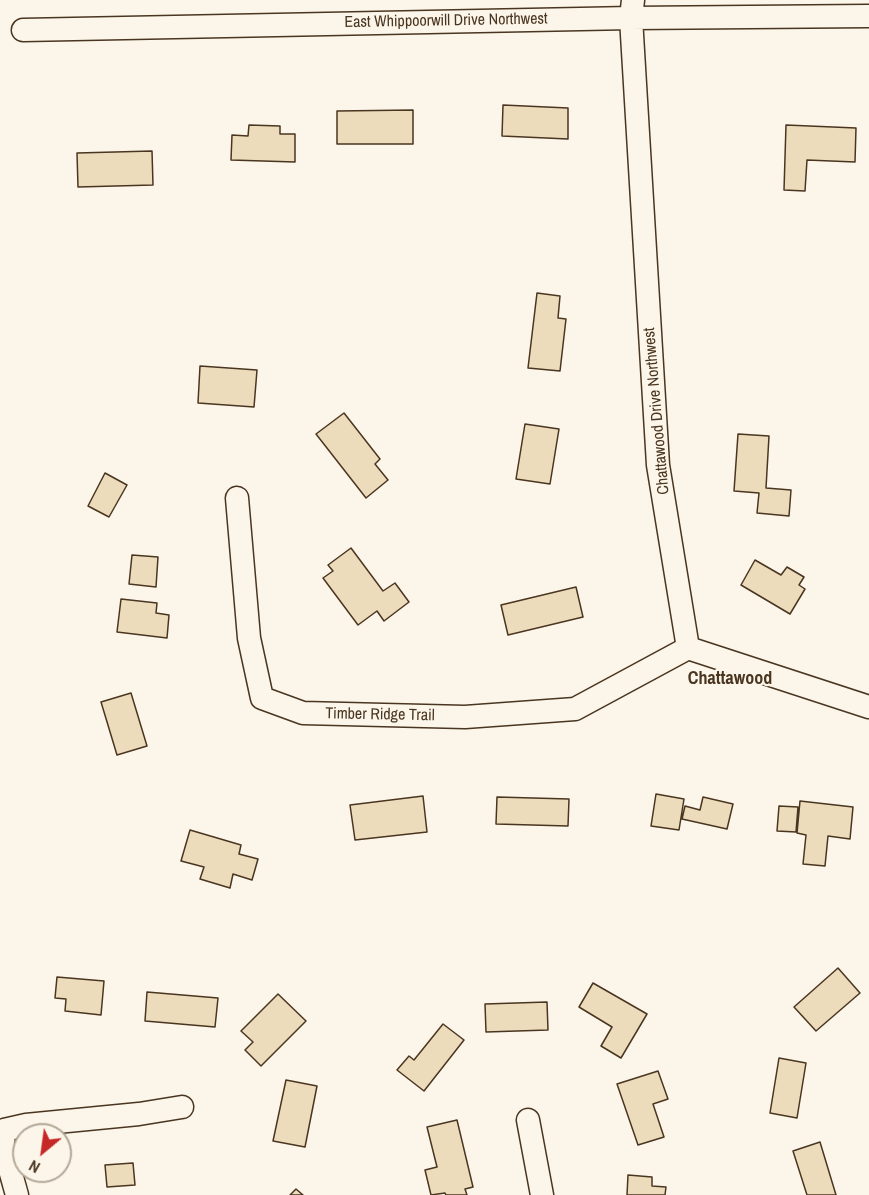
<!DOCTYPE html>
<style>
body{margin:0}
#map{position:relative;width:869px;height:1195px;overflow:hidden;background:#fbf6e9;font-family:"Archivo Narrow",sans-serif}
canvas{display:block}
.north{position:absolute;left:12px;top:1123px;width:60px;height:60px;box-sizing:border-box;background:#fbf6e9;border:2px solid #b4a999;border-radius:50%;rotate:209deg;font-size:16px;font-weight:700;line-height:24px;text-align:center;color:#4a3520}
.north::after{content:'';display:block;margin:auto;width:21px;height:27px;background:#c62828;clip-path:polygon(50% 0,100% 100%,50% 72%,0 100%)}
</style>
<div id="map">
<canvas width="869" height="1195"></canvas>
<div class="north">N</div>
</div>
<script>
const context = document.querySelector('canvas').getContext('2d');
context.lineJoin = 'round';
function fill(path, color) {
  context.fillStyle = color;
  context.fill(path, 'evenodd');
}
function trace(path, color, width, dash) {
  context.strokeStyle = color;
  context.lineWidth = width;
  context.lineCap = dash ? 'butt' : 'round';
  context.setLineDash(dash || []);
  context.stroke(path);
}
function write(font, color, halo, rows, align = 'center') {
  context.font = font + ' "Archivo Narrow",sans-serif';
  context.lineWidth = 4.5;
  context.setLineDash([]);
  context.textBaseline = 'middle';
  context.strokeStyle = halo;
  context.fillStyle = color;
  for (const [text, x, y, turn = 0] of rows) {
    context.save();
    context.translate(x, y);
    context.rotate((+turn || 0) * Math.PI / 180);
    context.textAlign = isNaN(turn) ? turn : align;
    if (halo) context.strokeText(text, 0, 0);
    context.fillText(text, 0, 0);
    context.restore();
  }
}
const building = new Path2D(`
 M503 105 568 108V139L502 136Z
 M413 110V144H337V111Z
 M249 125 280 126V134H295V162L231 160 232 135 248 136Z
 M786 125 856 128 855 162 807 160 805 191 784 190Z
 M152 151 153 185 78 187 77 153Z
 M537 293 560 296 558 318 566 319 560 371 528 368Z
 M200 366 257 370 254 407 198 403Z
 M344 413 380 459 375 464 388 480 366 498 316 434Z
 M525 424 559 429 550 484 516 479Z
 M738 434 769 436 766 488 791 490 789 516 757 513 759 493 734 491Z
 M105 473 127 485 109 517 88 506Z
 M351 548 383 591 395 583 409 602 384 621 377 611 358 625 323 578 333 571 328 565Z
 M132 555 158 557 156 587 129 584Z
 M755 560 781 575 787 567 804 577 799 585 805 589 790 614 741 585Z
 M576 587 583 617 508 635 501 605Z
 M121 599 157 603 156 613 169 615 167 638 117 632Z
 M131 693 147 746 117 755 101 702Z
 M656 794 684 799 679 830 651 826Z
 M423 796 427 832 355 840 350 805Z
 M497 797 569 799 568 826 496 824Z
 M703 797 733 804 727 829 682 819 685 806 700 810Z
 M800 801 853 807 850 839 828 836 825 866 803 864 806 835 797 833Z
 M779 806 798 807 796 832 777 831Z
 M190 830 241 845 239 854 258 859 252 880 233 874 230 888 200 879 204 867 181 861Z
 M838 968 860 993 816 1031 794 1007Z
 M57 977 104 981 101 1015 65 1011 66 999 55 998Z
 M593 983 647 1014 621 1058 601 1046 612 1027 579 1007Z
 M147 992 218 998 215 1027 145 1021Z
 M278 994 306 1021 261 1066 245 1050 253 1042 241 1031Z
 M547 1002 548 1030 486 1032 485 1004Z
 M443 1024 464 1040 424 1091 397 1070 409 1056 414 1060Z
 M779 1058 806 1063 797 1118 770 1113Z
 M658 1071 668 1099 653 1104 664 1137 638 1145 617 1084Z
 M286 1080 317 1086 305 1147 273 1141Z
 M457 1120 473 1187 465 1189 467 1195H446L445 1193 431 1195 425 1170 437 1167 427 1127Z
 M820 1142 836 1195H807L793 1151Z
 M133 1163 135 1185 107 1187 105 1165Z
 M628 1175 652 1177V1186L666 1187 665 1195H627Z
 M296 1189 303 1195H290Z`);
fill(building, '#ecdcbc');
trace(building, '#4a3520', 1.5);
const minor = new Path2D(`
 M633 0 631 18 658 465 688 648
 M23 30 631 18 869 16
 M237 498 249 638 262 698 303 713 465 717 575 709 688 648
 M688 648 869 707
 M528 1120 542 1195
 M17 1195 3 1145 4 1130 26 1125 139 1114 182 1107`);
trace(minor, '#4a3520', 25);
trace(minor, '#fbf6e9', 22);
write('16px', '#4a3520', '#fbf6e9', [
 ["East Whippoorwill Drive Northwest",446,21,-1],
 ["Chattawood Drive Northwest",657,411,-95],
 ["Timber Ridge Trail",380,715,1]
]);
write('bold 18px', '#4a3520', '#fbf6e9', [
 ["Chattawood",730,679]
]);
</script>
